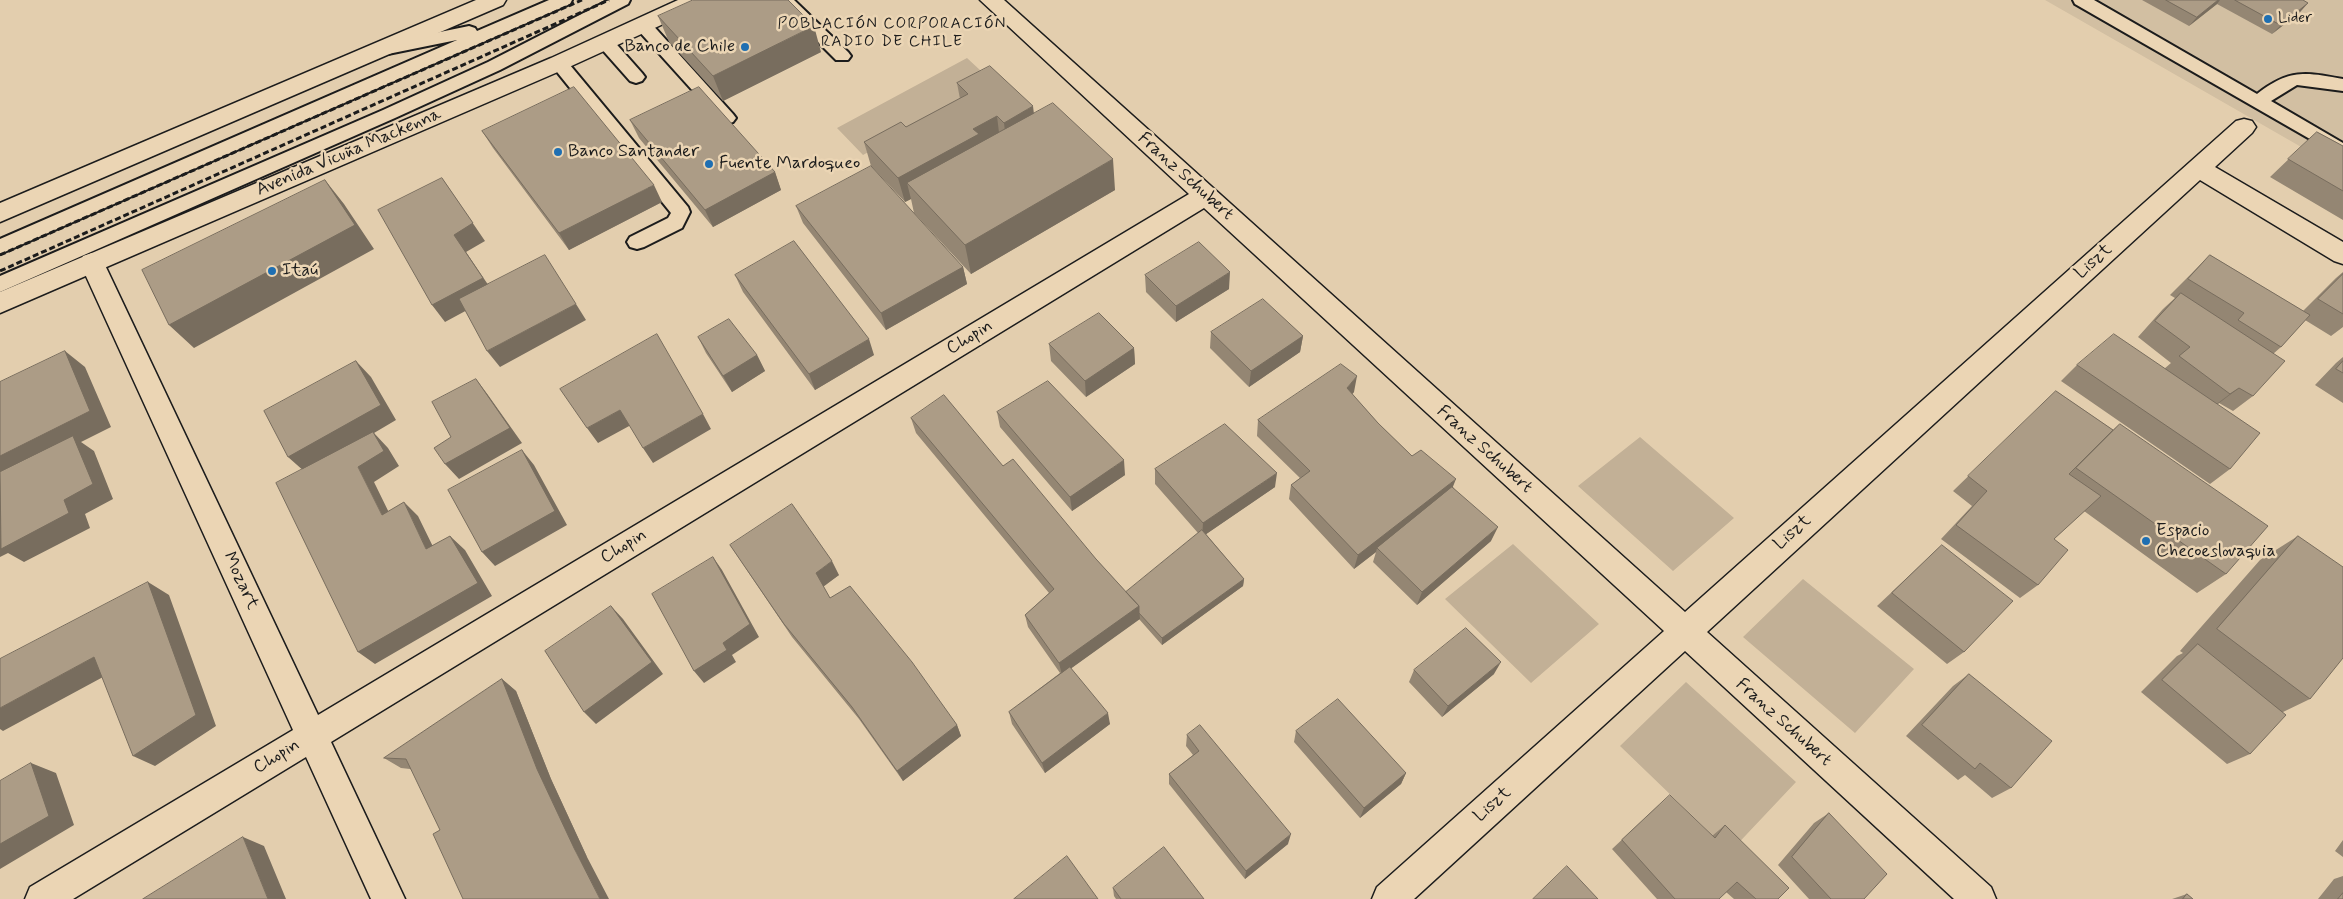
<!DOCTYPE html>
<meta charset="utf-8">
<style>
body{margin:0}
canvas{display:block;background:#e3ceae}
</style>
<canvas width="2343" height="899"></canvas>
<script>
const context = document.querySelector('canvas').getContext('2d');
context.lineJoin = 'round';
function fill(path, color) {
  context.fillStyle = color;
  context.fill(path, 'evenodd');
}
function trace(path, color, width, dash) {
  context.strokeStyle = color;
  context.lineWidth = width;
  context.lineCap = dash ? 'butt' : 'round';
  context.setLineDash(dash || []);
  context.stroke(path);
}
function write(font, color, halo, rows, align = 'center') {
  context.font = font + ' Mynerve,sans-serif';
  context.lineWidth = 5;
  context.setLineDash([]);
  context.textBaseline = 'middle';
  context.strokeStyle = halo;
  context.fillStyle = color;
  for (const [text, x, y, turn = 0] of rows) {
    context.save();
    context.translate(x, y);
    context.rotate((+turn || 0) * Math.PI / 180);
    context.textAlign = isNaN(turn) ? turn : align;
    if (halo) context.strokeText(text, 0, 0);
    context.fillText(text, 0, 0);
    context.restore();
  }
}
fill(new Path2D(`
 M2045 0H2343V171L2141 55Z`), '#d2bfa2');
fill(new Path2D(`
 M967 58 994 83 863 155 837 128Z
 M1640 437 1734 518 1673 571 1578 486Z
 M1513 544 1599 624 1531 683 1445 599Z
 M1803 579 1914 669 1855 733 1743 637Z
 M1686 682 1796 782 1730 852 1620 746Z`), '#c2b096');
const lane = new Path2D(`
 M549 0H572L570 4 0 254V239L457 40 388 54 382 52 379 48 382 44 469 26 475 28 477 31Z
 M609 0H630L628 4 500 70 395 118 0 292V276L383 110 488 62Z
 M776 0H794L848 52 851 56 848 60H836Z
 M2073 0H2094L2257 94C2289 69 2305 72 2343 79V91L2297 85 2271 101 2343 143V158L2075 4Z
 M643 19 649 21 733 114 736 118 733 122 727 124 721 122 637 29 635 25 637 21Z
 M605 36 611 38 642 73 645 77 642 81 636 83 630 81 599 46 597 42 599 38Z
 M559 57 565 59 688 207 690 212 682 228 644 247 637 249 630 247 627 242 630 237 668 218 671 213 553 67 550 63 553 59Z`);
const street = new Path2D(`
 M980 0H1004L1685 612 2236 121 2244 119 2252 121 2256 127 2252 133 2215 167 2343 242V264L2334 261 2200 180 1707 632 1991 887 1996 899H1954L1685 651 1414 899H1372L1377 887 1664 631 1204 208 331 742 405 899H371L306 757 73 899H25L30 887 293 730 80 263 83 256 92 253 101 256 104 263 318 715 1189 194Z`);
const primary = new Path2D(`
 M476 0H506L503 5 0 222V203Z
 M678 0H708L705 5 567 68 0 313V292L551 58Z`);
trace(lane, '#1c1c1c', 4);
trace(street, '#1c1c1c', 3);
trace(primary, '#1c1c1c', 3);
fill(lane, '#ebd5b4');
fill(street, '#ebd5b4');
fill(primary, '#ebd5b4');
trace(new Path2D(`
 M0 255 582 0
 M0 271 609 0`), '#1c1c1c', 3, [6, 3]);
fill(new Path2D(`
 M2142 0H2303L2308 3 2300 12 2272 34 2217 4 2189 26Z
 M658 16 821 52 723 101 669 42Z
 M957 83 1034 113 1115 190 971 274 914 213 911 199 905 202 871 166 864 142 906 127 960 99Z
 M630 120 775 172 781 190 713 227 639 138Z
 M482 131 662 202 569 250 493 148Z
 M2317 132 2343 146V220L2270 177Z
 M796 206 963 267 967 284 886 330 803 223Z
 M2210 255 2303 311 2336 278 2343 272V327L2331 336 2305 320 2281 347 2273 354 2253 396 2233 411 2219 403 2217 405 2230 469 2210 484 2061 381 2077 365 2164 369 2171 363 2138 337 2163 309 2175 298 2170 295Z
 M735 275 874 355 815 390 743 292Z
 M1145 275 1229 289 1176 322 1146 292Z
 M1211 332 1303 336 1300 352 1249 387 1210 348Z
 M698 337 757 355 765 371 732 392 706 353Z
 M1049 344 1134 348 1135 364 1086 397 1051 361Z
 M2343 357V403L2315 385 2336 363Z
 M2056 391 2113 430 2120 424 2226 574 2197 593 2084 511 2054 539 2038 585 2020 598 1941 539 1972 506 1953 491Z
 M1354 392 1352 394 1378 423 1412 456 1453 487 1491 541 1417 605 1373 562 1376 552 1354 569 1289 499 1291 485 1300 478 1257 436 1258 420Z
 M997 412 1125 475 1072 511 1000 427Z
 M911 418 1003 466 1096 559 1126 592 1198 533 1155 484V469L1275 487 1206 534 1244 579 1243 586 1162 645 1139 619 1071 668 1110 724 1045 773 1012 724 1009 712 1060 673 1028 627 1025 615 1049 593 916 433Z
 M2298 536 2310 699 2283 712 2250 754 2227 764 2141 692 2177 656 2183 653 2180 651 2260 560Z
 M730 545 839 575 823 586 830 598 957 725 961 736 903 781 859 719 792 637Z
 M1942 545 1964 652 1947 664 1877 606Z
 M1414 670 1494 674 1442 717 1409 682Z
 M1969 674 2011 788 1992 798 1965 775 1958 780 1906 736 1953 686Z
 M502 679 516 691 551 779 587 857 410 769 401 768 384 758Z
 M1296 731 1406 773 1401 784 1360 818 1294 742Z
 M1187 735 1288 844 1245 879 1169 784V774L1193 755 1186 746Z
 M1659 805 1712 836 1725 825 1778 899H1734L1726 892 1719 899H1657L1612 849Z
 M1829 813 1864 899H1809L1778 865 1814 823Z
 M2343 840V857L2335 851Z
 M2343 876V899H2318L2334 879Z
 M1113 888 1204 899H1116L1114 896Z
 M2187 894 2193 899H2172Z`), '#948673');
fill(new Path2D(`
 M2218 0H2220L2217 4 2189 26 2197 17Z
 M2308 3 2300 12 2272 34 2281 25Z
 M814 26 821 52 723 101 713 76Z
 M1033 106 1036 131 1007 148 1004 123Z
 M997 116 1000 141 907 183 911 199 905 202 898 178 973 129Z
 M1113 159 1115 190 971 274 965 245Z
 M775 172 781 190 713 227 705 210Z
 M442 178 485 241 466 252 495 295 445 322 432 305 454 235Z
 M325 180 344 204 374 249 194 348 169 325Z
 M654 185 662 202 569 250 559 233Z
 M963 267 967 284 886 330 881 313Z
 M1230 272 1229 289 1176 322V306Z
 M576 304 586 320 500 367 487 351Z
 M1303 336 1300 352 1249 387 1251 371Z
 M869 339 874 355 815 390 809 374Z
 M1134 348 1135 364 1086 397 1085 381Z
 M65 351 85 367 111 427 81 442 94 451 113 499 85 514 90 528 24 562 8 553 0 557V456Z
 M757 355 765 371 732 392 723 376Z
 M356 361 371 377 396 420 374 433 388 448 399 466 374 482 397 529 382 515 358 467 305 472 288 457Z
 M1357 376 1354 392 1344 404 1347 388Z
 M476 379 488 395 522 443 459 479 445 464Z
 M2239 388 2219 403 2210 409 2230 394Z
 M620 410 631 425 598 443 587 428Z
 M703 414 711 429 653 463 643 448Z
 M522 450 534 465 567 525 495 566 482 552Z
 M1124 460 1125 475 1072 511 1070 497Z
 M1277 473 1275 487 1202 537 1203 523Z
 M1456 479 1450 494 1377 548 1376 552 1354 569 1358 555Z
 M404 502 418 516 441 563 426 549Z
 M1498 527 1491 541 1417 605 1422 592Z
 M450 536 465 550 492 596 375 664 358 652Z
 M713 557 722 570 759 637 732 655 736 662 704 683 694 671Z
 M832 561 839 575 823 587 816 573Z
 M1244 579 1243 586 1162 645V638Z
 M148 582 169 595 216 726 155 766 133 756Z
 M611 606 623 619 663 674 596 724 584 712Z
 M1139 606 1140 619 1062 675 1059 663Z
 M94 657 116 670 3 731 0 729V708Z
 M1501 662 1494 674 1442 717 1448 706Z
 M502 679 516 691 551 779 587 857 609 899H600L574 848 537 769Z
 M1108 713 1110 724 1045 773 1042 763Z
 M957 725 961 736 903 781 897 771Z
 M31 763 56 773 74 825 0 869V844Z
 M1406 773 1401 784 1360 818 1364 808Z
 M1291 834 1288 844 1245 879 1246 871Z
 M243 837 264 846 286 899H268Z`), '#786d5e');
const building = new Path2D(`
 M693 0H788L814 26 713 76 658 16Z
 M2166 0H2218L2197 17Z
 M2235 0H2303L2308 3 2281 25Z
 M990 66 1033 106 1004 123 997 116 973 129 979 134 898 178 864 142 901 122 906 127 968 94 957 83Z
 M574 87 654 185 559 233 482 131Z
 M699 87 775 172 705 210 630 120Z
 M1053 103 1113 159 965 245 907 183Z
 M2317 132 2343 146V191L2288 159Z
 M871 166 963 267 881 313 796 206Z
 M442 178 473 223 454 235 483 278 432 305 378 210Z
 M325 180 355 225 169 325 142 270Z
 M794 241 869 339 809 374 735 275Z
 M1199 242 1230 272 1176 306 1145 275Z
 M545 255 576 304 487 351 459 299Z
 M2210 255 2310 315 2281 347 2238 320 2244 313 2188 279Z
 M2343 274V314L2318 299Z
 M2181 293 2285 361 2253 396 2239 388 2230 394 2179 356 2190 347 2155 321Z
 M1263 299 1303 336 1251 371 1211 332Z
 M1099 313 1134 348 1085 381 1049 344Z
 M729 319 757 355 723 376 698 337Z
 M657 334 703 414 643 448 620 410 587 428 560 389Z
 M2114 334 2260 433 2230 469 2077 365Z
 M65 351 90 411 0 456V382Z
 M356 361 381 405 288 457 264 411Z
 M2343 361V373L2336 369Z
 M1341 364 1357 376 1347 388 1378 423 1412 456 1421 450 1456 479 1358 555 1291 485 1310 471 1258 420Z
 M476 379 510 428 445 464 434 448 451 437 432 402Z
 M1048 381 1124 460 1070 497 997 412Z
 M2056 391 2113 430 2069 474 2101 496 2054 539 2068 550 2038 585 1956 525 1987 491 1968 476Z
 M944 395 1003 466 1013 459 1096 559 1139 606 1059 663 1025 615 1054 589 911 418Z
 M1225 424 1277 473 1203 523 1155 469Z
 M2120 424 2268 526 2226 574 2076 468Z
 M373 432 384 451 358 467 382 515 404 502 426 549 450 536 478 583 358 652 276 483Z
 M73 436 93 484 64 500 69 513 1 549 0 472Z
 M522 450 555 511 482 552 448 490Z
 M1452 487 1498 527 1422 592 1377 548Z
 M792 504 832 561 816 573 830 598 850 586 912 662 957 725 897 771 852 707 784 624 730 545Z
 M1202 530 1244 579 1162 638 1139 613V606L1126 592Z
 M2298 536 2343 567V658L2310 699 2217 629Z
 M1942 545 2013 601 1964 652 1892 593Z
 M713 557 750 624 723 643 727 650 694 671 652 594Z
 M148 582 196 715 133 756 94 657 0 708V659Z
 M611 606 652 662 584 712 545 651Z
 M1466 628 1501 662 1448 706 1414 670Z
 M2198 644 2286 715 2250 754 2162 680Z
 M1070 667 1108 713 1042 763 1009 712Z
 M1969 674 2052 741 2011 788 1980 763 1975 769 1922 725Z
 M502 679 537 769 574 848 600 899H463L433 834 440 830 406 759 384 758Z
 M1338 699 1406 773 1364 808 1296 731Z
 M1200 725 1291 834 1246 871 1169 774 1199 751 1187 735Z
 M31 763 49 816 0 844V781Z
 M1670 795 1715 838 1725 825 1789 888 1778 899H1756L1737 882 1719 899H1675L1622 840Z
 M1829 813 1887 874 1864 899H1831L1792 857Z
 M243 837 268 899H143Z
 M1164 847 1204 899H1121L1113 888Z
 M1067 856 1098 899H1014Z
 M1567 866 1598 899H1533Z
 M2343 893V899H2338Z
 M2187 894 2193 899H2183Z`);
fill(building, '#ac9c86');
trace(building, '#786d5e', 1);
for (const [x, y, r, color] of [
 [2268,19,5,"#1f6fb2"],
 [745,47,5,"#1f6fb2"],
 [558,152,5,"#1f6fb2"],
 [709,164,5,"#1f6fb2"],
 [272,271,5,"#1f6fb2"],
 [2146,541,5,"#1f6fb2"]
]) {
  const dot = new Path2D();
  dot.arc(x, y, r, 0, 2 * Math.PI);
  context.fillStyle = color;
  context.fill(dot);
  trace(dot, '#ebd5b4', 2);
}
write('15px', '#1c1c1c', '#ebd5b4', [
 ["Lider",2278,19]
], 'left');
context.letterSpacing = '1px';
write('16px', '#1c1c1c', '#ebd5b4', [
 ["POBLACIÓN CORPORACIÓN",892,25],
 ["RADIO DE CHILE",892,43]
]);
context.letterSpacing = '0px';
write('18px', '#1c1c1c', '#ebd5b4', [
 ["Banco de Chile",735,47,"right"],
 ["Banco Santander",568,152],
 ["Fuente Mardoqueo",719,164],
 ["Itaú",282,271],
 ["Espacio",2156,531],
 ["Checoeslovaquia",2156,552]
], 'left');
write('18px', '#1c1c1c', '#ebd5b4', [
 ["Avenida Vicuña Mackenna",349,153,-23],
 ["Franz Schubert",1185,177,42],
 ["Liszt",2094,262,-42],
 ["Chopin",970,338,-31],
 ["Franz Schubert",1484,450,42],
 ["Liszt",1793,533,-42],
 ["Chopin",624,547,-31],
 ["Mozart",240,581,65],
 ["Franz Schubert",1783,723,42],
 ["Chopin",277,757,-31],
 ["Liszt",1493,805,-42]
]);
</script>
